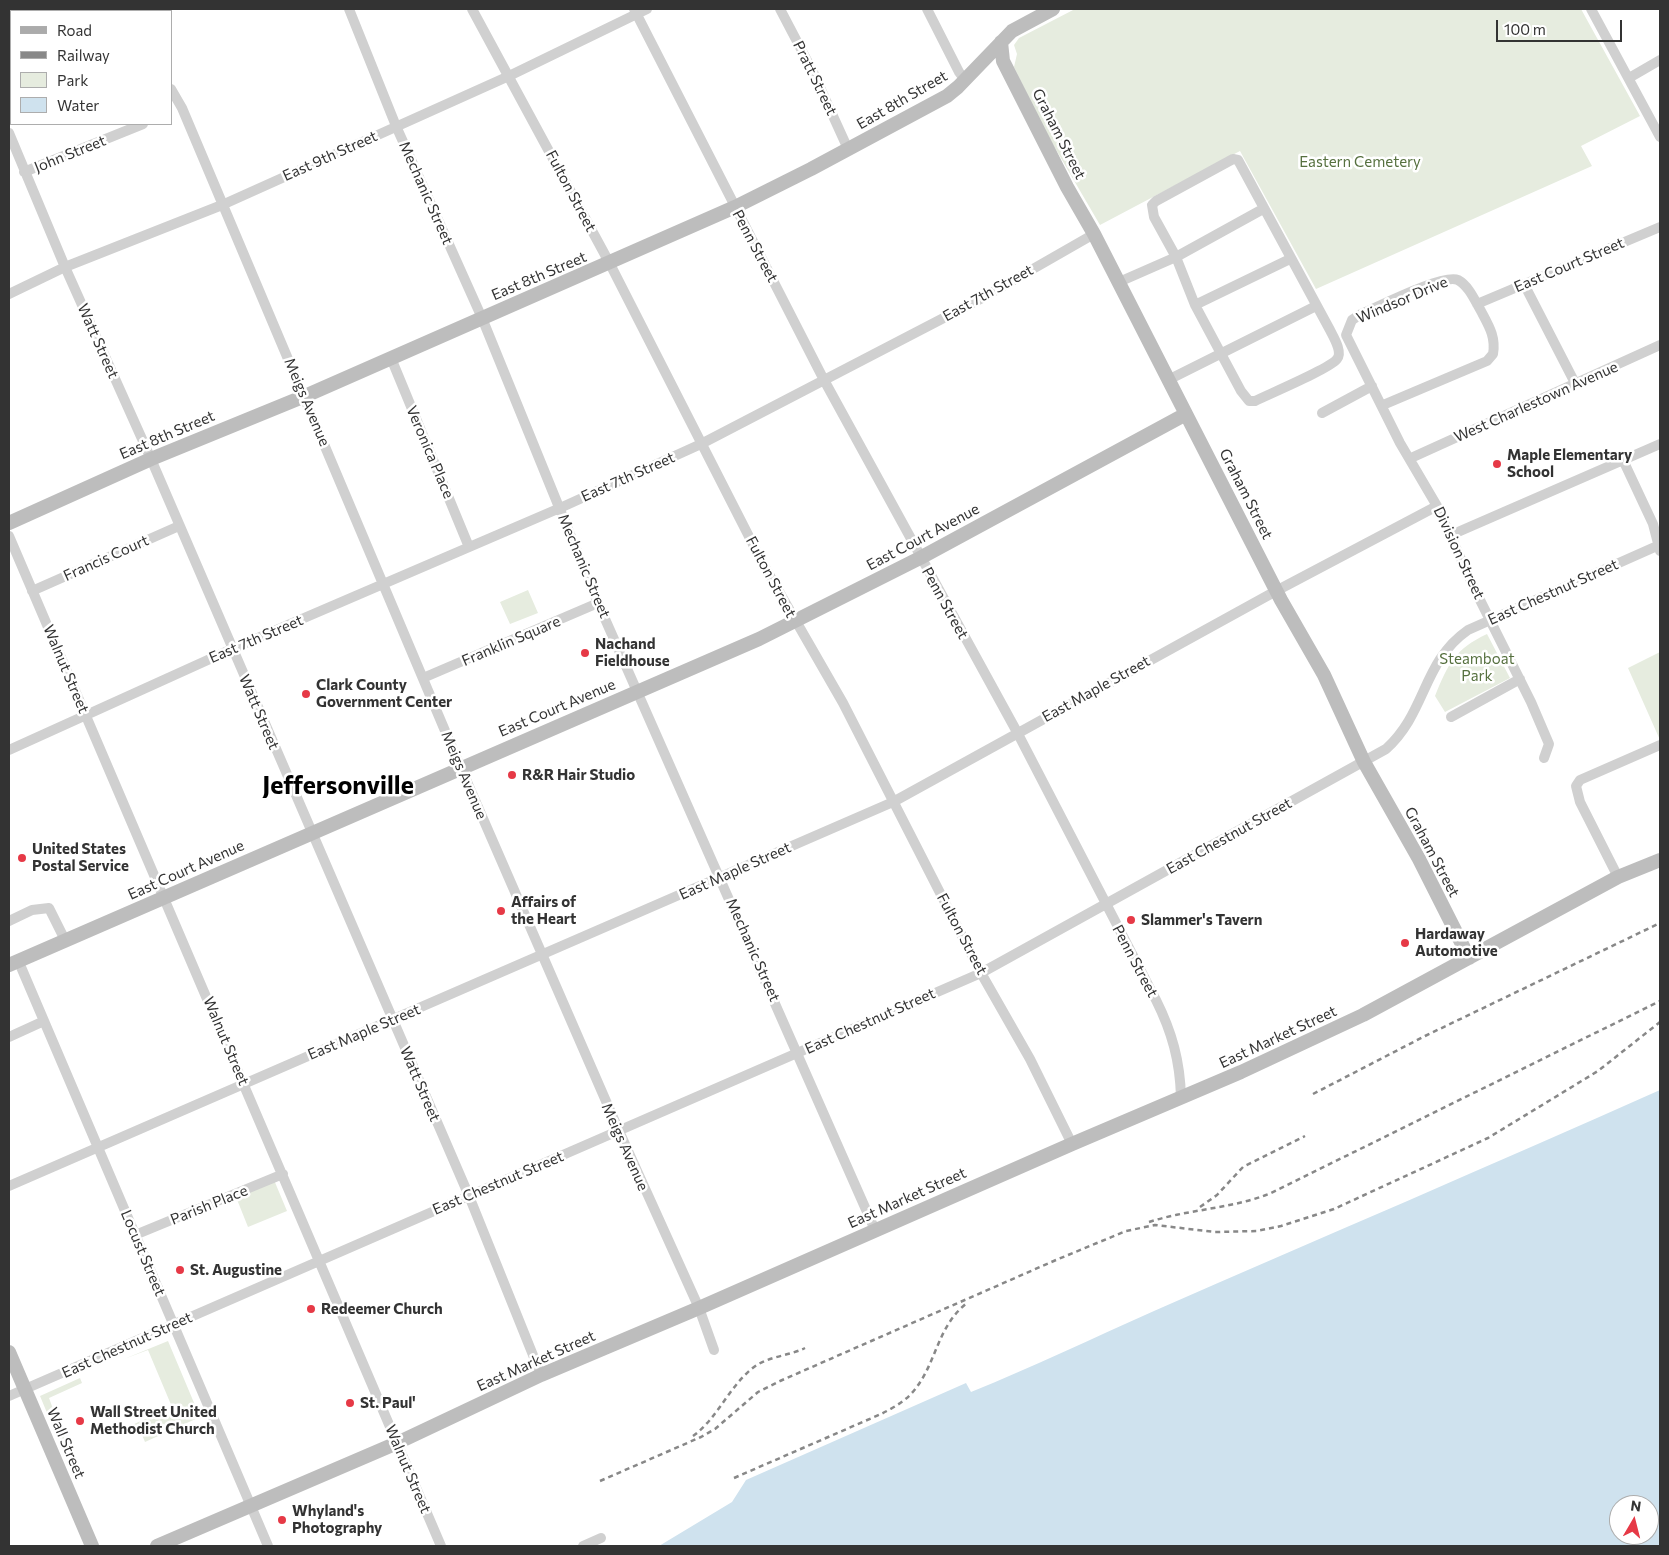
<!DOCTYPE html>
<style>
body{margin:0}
#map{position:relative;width:1669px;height:1555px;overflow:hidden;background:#fff;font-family:Commissioner,sans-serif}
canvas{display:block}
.frame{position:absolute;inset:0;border:10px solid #333;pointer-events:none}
.legend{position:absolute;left:10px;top:10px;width:162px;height:115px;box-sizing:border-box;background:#fff;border:1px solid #adadad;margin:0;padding:6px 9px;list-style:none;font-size:15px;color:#333}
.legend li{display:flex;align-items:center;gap:10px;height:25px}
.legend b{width:25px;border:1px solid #adadad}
.north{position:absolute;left:1609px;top:1495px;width:50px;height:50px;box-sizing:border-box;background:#fff;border:1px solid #adadad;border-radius:50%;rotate:8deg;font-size:14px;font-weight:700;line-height:20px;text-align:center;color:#333}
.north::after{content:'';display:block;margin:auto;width:18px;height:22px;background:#e63946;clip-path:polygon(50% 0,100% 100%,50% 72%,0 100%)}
.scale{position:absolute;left:1496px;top:20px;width:126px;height:22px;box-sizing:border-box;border:2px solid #333;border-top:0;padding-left:6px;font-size:15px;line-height:18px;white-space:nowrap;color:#333;-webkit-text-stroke:4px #fff;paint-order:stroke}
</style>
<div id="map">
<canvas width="1669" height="1555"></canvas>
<div class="frame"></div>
<ul class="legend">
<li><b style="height:6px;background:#ababab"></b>Road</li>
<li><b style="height:6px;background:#888"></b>Railway</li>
<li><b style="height:14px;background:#e6ecdf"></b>Park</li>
<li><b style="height:14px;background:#cfe2ee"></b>Water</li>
</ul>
<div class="north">N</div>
<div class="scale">100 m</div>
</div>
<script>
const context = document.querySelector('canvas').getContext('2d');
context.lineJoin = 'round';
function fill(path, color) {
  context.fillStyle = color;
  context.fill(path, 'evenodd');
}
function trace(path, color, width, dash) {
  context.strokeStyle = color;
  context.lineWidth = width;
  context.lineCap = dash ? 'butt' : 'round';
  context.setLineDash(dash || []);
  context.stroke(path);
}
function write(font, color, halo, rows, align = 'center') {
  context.font = font + ' Commissioner,sans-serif';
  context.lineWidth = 5;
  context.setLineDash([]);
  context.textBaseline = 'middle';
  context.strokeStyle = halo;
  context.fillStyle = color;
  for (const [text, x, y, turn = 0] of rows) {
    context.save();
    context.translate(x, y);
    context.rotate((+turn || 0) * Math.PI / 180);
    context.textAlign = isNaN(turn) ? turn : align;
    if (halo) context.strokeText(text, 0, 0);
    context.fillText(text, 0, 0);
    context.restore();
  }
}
fill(new Path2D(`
 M1075 9H1581L1640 116 1581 146 1592 166 1316 289 1240 151 1100 225 1048 136 1014 67 1017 54 1014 45 1019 38Z
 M528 590 538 613 510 624 500 602Z
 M1487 634 1510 678 1445 712 1435 696C1448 664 1455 649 1487 634Z
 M1660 652V740L1628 668Z
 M274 1180 287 1211 248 1227 236 1197Z
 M168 1341 200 1417 145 1442 138 1425 133 1427 132 1425 172 1407 148 1350 124 1359Z
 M80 1378 82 1383 49 1398 56 1417 50 1420 40 1396Z
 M66 1432 80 1466 72 1469 59 1441 63 1433Z`), '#e6ecdf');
fill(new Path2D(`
 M1660 1090V1546H659L732 1502 746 1480 966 1383 971 1392C1033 1367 1093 1338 1154 1311 1323 1237 1492 1165 1660 1090ZM1619 1505H1649V1535H1619Z`), '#cfe2ee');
trace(new Path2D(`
 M349 9 396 126 482 318 598 603 875 1230
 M472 9 610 264 762 562 843 703 981 973 1030 1059 1072 1144
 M634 9 824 380 1017 732 1156 1000C1172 1032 1180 1061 1181 1097
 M780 9 813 72 848 149
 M927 9 959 72 965 80
 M1591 9 1660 137
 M1629 78 1660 60
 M171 89 182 108 454 752 619 1131 699 1308 714 1350
 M9 133 65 267 151 459 469 1196 541 1375
 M1233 159 1238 160 1244 171 1330 330C1333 336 1343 352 1337 359 1331 368 1269 394 1255 401H1249L1241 391 1195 305 1176 257 1154 217 1152 205 1156 201Z
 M24 172 143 124
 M1119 282 1176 257 1263 209
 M1524 284 1575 383
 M9 294 65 267 222 205 509 76 647 9
 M1477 304 1660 227
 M1195 305 1290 259
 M391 358 469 547
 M1168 380 1316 306
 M1383 405 1487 361 1493 354C1496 337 1489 326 1481 311 1475 301 1469 286 1458 280 1444 273 1378 307 1361 314L1352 320 1346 335 1400 443 1437 506 1476 592 1531 702 1549 744 1544 758
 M1322 413 1372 386
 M1411 458 1660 345
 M1623 460 1653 524 1660 551
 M1451 535 1660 444
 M9 536 441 1546
 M32 591 179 526
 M423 678 598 603
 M1451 717 1520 679
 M9 750 232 649 560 508 701 444 984 297 1094 234
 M1618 877 1580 802 1576 786 1580 780 1660 745
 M9 921 32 910 49 908 65 940
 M18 960 268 1546
 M9 1037 44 1021
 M9 1186 893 802 1276 591 1437 506
 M135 1235 283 1174
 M9 1396 981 973 1386 749C1427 712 1422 662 1468 630L1657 546
 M583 1546 601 1538`), '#d0d0d0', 10);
trace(new Path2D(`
 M1001 42 1003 61 1067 187 1094 234 1281 600 1324 675 1364 762 1419 859 1469 958
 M9 523 151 459 305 396 735 207 811 169 947 96 958 87 1012 31 1053 9
 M9 965 759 639 920 558 1186 414
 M9 1352 92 1546
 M157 1546 397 1443 541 1375 699 1308 1072 1144 1241 1072 1363 1015 1618 877 1660 860`), '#bdbdbd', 14);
trace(new Path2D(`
 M124 11 130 9
 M9 61 11 60`), '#ababab', 16);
trace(new Path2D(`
 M1313 1094 1425 1036 1660 923
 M1200 1207 1217 1195 1243 1167 1305 1136
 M1149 1222C1189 1209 1232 1209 1271 1193L1660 1001
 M693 1436C718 1418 729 1386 754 1367 769 1356 789 1356 805 1348
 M734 1478 881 1414C891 1409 902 1403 910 1395 937 1367 935 1328 967 1303
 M600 1481 701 1437 715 1429 758 1392 780 1381 1056 1260 1126 1231 1155 1225 1215 1232 1257 1231 1281 1226 1334 1209 1488 1138 1598 1071 1660 1022`), '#888', 2.5, [5, 4]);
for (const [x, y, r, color] of [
 [1497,464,5,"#e63946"],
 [585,653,5,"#e63946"],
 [306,694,5,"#e63946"],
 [512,775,5,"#e63946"],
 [22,858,5,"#e63946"],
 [501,911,5,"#e63946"],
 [1131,920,5,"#e63946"],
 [1405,943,5,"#e63946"],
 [180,1270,5,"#e63946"],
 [311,1309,5,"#e63946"],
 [350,1403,5,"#e63946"],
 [80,1421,5,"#e63946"],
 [282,1520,5,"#e63946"]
]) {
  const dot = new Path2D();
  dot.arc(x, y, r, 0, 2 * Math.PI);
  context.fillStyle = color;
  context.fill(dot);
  trace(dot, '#fff', 2);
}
write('15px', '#333', '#fff', [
 ["Pratt Street",815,78,64],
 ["East 8th Street",902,100,-30],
 ["Graham Street",1059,134,63],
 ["John Street",70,154,-22],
 ["East 9th Street",330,156,-24],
 ["Fulton Street",571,191,62],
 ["Mechanic Street",426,193,66],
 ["Penn Street",755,246,62],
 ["East Court Street",1569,265,-23],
 ["East 8th Street",539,276,-23],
 ["East 7th Street",988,293,-29],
 ["Windsor Drive",1402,300,-23],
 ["Watt Street",98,341,66],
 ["Meigs Avenue",307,402,67],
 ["West Charlestown Avenue",1536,402,-24],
 ["East 8th Street",167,435,-23],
 ["Veronica Place",430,452,67],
 ["East 7th Street",628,477,-24],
 ["Graham Street",1246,494,63],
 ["East Court Avenue",923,537,-28],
 ["Division Street",1459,553,65],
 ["Francis Court",106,558,-24],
 ["Mechanic Street",584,566,67],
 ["Fulton Street",771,577,62],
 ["East Chestnut Street",1553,592,-24],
 ["Penn Street",945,603,61],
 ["East 7th Street",256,639,-23],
 ["Franklin Square",511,641,-23],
 ["Walnut Street",66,669,67],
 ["East Maple Street",1096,689,-29],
 ["East Court Avenue",557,708,-23],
 ["Watt Street",259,712,67],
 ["Meigs Avenue",464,775,67],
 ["East Chestnut Street",1229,836,-29],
 ["Graham Street",1432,852,62],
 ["East Court Avenue",186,870,-24],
 ["East Maple Street",735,871,-24],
 ["Fulton Street",962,934,62],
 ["Mechanic Street",753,950,66],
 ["Penn Street",1135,961,62],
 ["East Chestnut Street",870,1021,-24],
 ["East Maple Street",364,1032,-23],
 ["East Market Street",1278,1037,-25],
 ["Walnut Street",226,1041,67],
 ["Watt Street",420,1084,67],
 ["Meigs Avenue",625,1147,66],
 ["East Chestnut Street",498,1183,-23],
 ["East Market Street",907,1198,-24],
 ["Parish Place",209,1205,-22],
 ["Locust Street",143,1253,67],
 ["East Chestnut Street",127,1345,-24],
 ["East Market Street",536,1361,-24],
 ["Wall Street",66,1443,67],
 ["Walnut Street",408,1469,67]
]);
write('15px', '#56703f', '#fff', [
 ["Eastern Cemetery",1360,162],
 ["Steamboat",1477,659],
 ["Park",1477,676]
]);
write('bold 15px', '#333', '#fff', [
 ["Maple Elementary",1507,455],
 ["School",1507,472],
 ["Nachand",595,644],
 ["Fieldhouse",595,661],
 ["Clark County",316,685],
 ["Government Center",316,702],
 ["R&R Hair Studio",522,775],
 ["United States",32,849],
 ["Postal Service",32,866],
 ["Affairs of",511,902],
 ["the Heart",511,919],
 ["Slammer's Tavern",1141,920],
 ["Hardaway",1415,934],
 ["Automotive",1415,951],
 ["St. Augustine",190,1270],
 ["Redeemer Church",321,1309],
 ["St. Paul'",360,1403],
 ["Wall Street United",90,1412],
 ["Methodist Church",90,1429],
 ["Whyland's",292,1511],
 ["Photography",292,1528]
], 'left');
write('bold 25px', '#000', '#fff', [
 ["Jeffersonville",338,786]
]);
</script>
